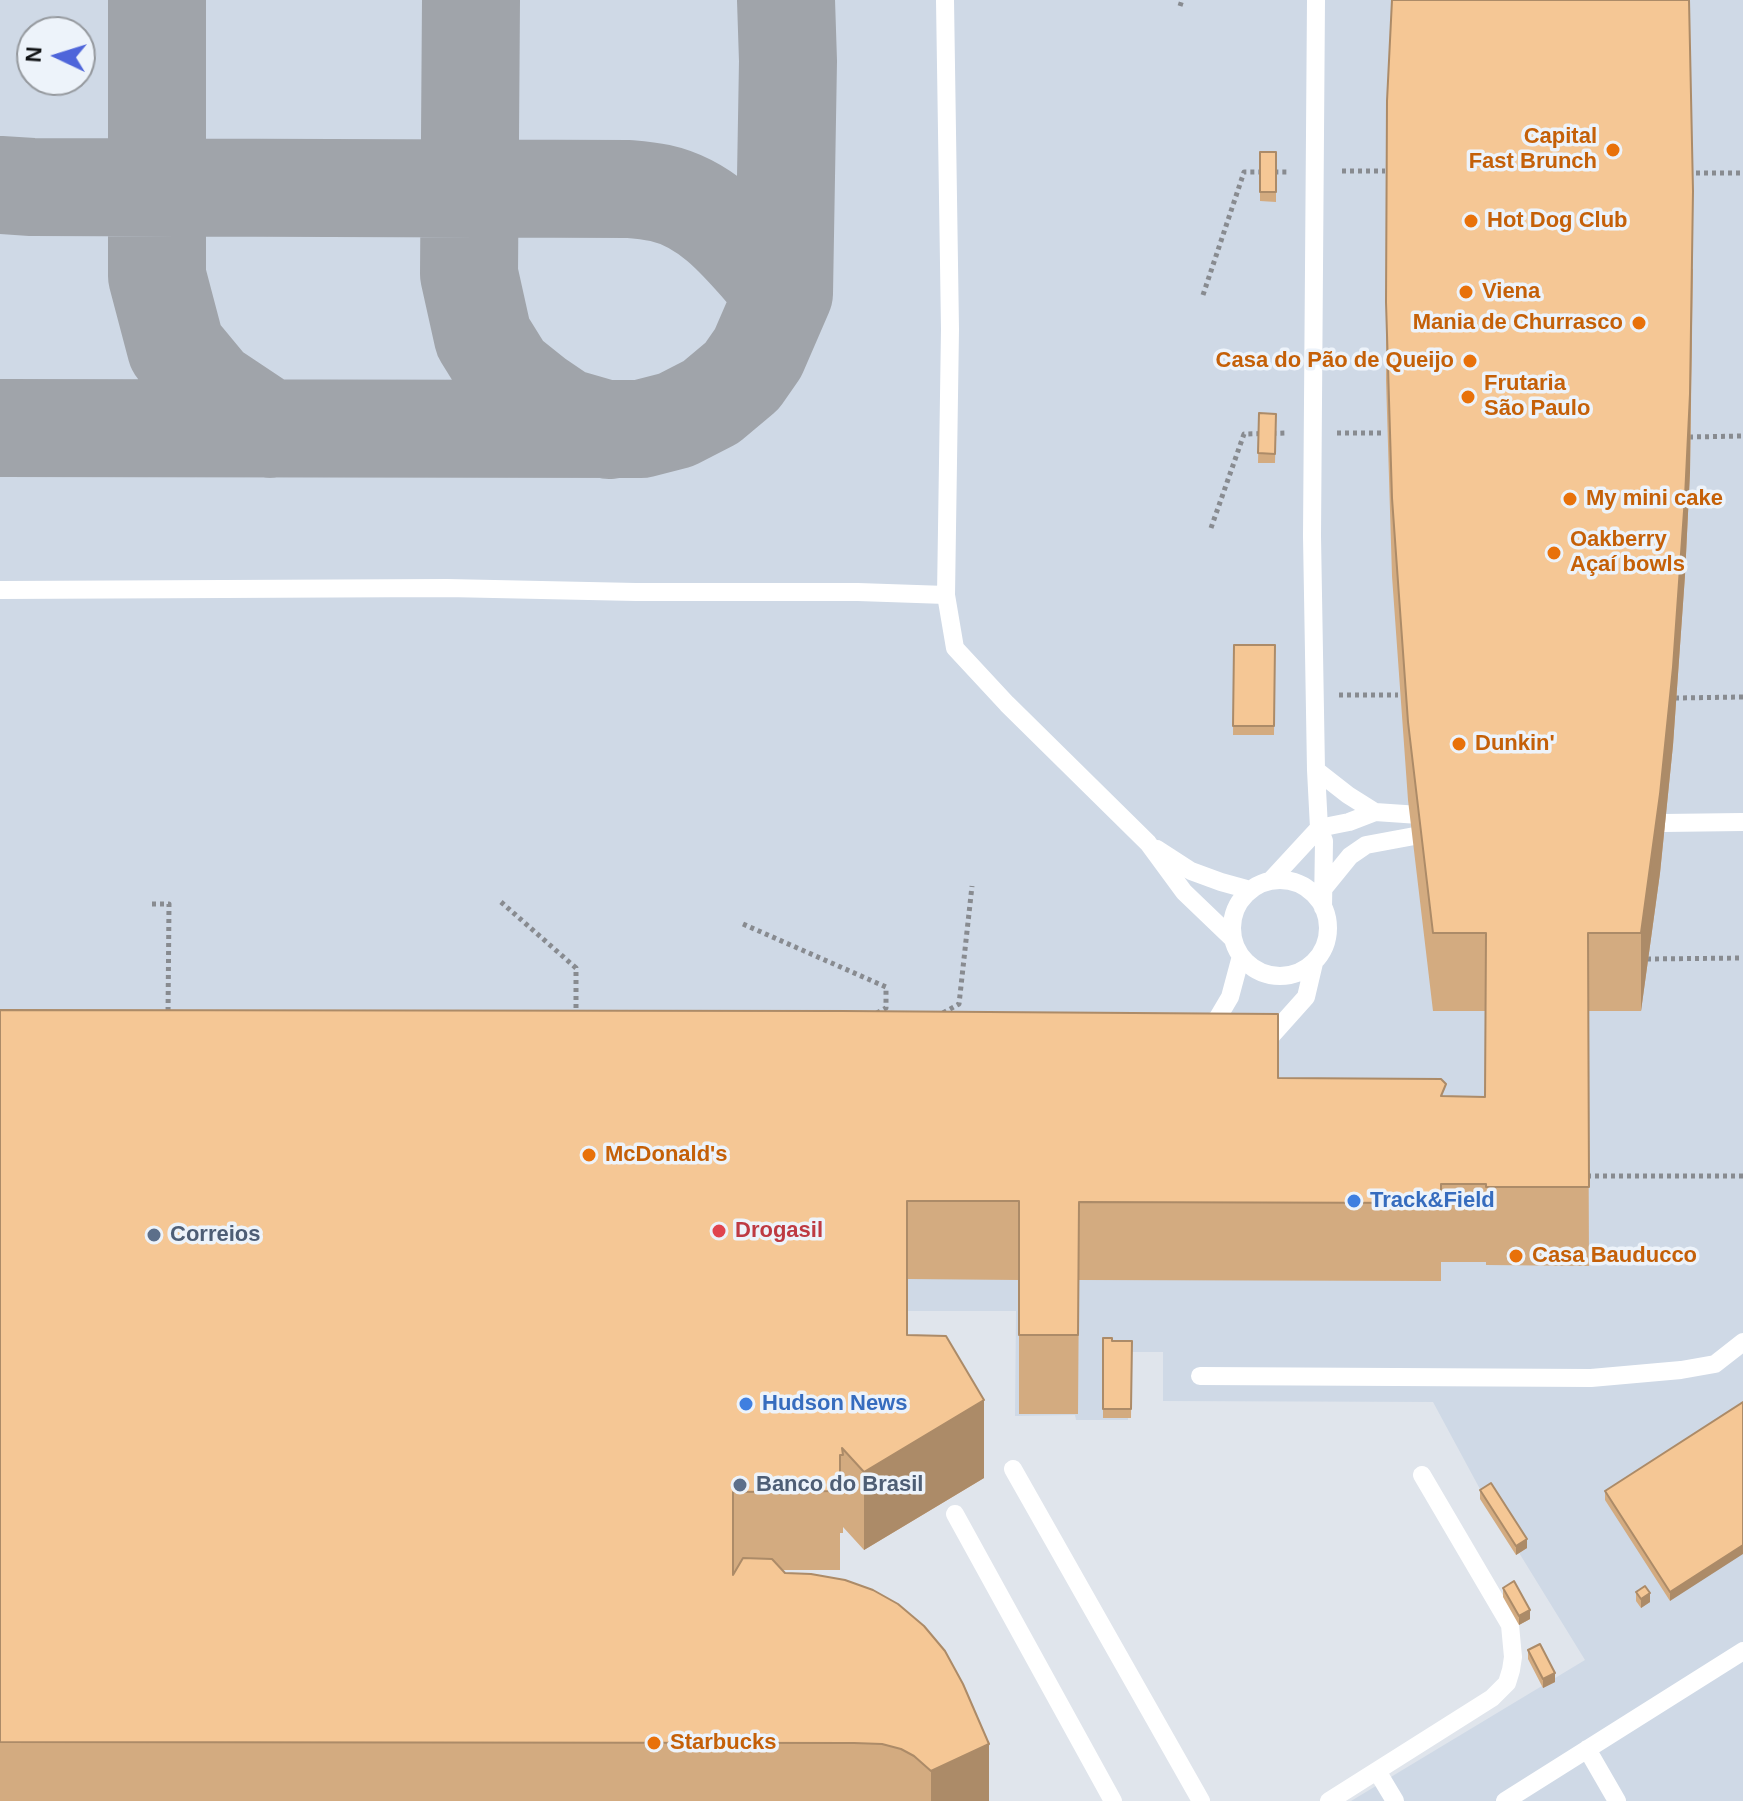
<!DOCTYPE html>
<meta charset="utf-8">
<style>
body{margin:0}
#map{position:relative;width:1743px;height:1801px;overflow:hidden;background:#e0e5ec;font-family:Arial,sans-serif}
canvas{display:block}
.north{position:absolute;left:16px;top:16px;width:80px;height:80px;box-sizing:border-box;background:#edf3fa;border:2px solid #95999e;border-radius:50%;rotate:274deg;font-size:22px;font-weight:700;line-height:32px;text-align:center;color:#111315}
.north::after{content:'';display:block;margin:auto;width:28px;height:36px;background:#4e65da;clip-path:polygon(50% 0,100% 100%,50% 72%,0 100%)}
</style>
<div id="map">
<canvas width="1743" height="1801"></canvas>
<div class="north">N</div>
</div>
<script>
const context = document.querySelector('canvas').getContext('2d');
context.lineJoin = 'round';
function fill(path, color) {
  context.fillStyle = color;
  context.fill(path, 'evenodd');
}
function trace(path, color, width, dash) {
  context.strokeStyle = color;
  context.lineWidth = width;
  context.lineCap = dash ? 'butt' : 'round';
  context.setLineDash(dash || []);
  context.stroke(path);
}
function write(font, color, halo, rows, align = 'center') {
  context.font = font + ' Arial,sans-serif';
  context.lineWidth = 7;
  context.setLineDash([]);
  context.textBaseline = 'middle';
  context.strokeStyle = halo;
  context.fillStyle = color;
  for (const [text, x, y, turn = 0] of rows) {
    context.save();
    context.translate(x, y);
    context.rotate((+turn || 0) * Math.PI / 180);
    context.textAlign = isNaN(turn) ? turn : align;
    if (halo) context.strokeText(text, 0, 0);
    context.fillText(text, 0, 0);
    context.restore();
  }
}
fill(new Path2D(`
 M0 0H1743V1801H1351L1585 1660 1481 1491 1433 1402 1163 1401V1352H1129L1128 1420H1076L1075 1415 1015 1416 1016 1311H887L731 1563 0 1773ZM32 32H80V80H32Z`), '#cfd9e6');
trace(new Path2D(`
 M157 0V276L176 348 210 389 270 429
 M471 0 469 274 483 337 506 374 536 398 564 417 609 430
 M0 185 32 187 629 189C640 190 650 191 660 193 715 205 748 254 784 293
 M0 428 641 429 676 420 711 402 742 376 758 353 784 293 788 61 786 0`), '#a0a4aa', 98);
trace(new Path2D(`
 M1180 6 1182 0
 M1342 171H1385
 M1688 173H1743
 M1203 295 1244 172H1288
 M1337 433H1384
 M1689 437 1743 436
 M1211 528 1244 434 1287 433
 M1339 695H1398
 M1675 698 1743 697
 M501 902 576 968V1016
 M152 904H169L168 1016
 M743 924 886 987V1008L875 1014
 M1647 959 1743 958
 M943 1013 959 1004 972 886
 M1587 1176H1743`), '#888b90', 5, [4, 4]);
trace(new Path2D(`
 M1316 0 1312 536 1316 770 1319 828 1324 841 1323 908
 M0 590 447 588 636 592H858L946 595 950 329 945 0
 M946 595 955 648 1007 704 1148 843 1184 892 1233 939
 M1316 770 1348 795 1375 812
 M1663 823 1743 822
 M1157 849 1191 871 1221 882 1250 890
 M1232 928a48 48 0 1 1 96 0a48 48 0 1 1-96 0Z
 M1271 880 1319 828 1349 822 1375 812 1434 816
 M1324 888 1350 856 1366 845 1436 832
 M1202 1028 1217 1019 1230 997 1241 956
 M1261 1043 1272 1035 1306 997 1314 963
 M1200 1376 1591 1378 1681 1370 1715 1364 1743 1342
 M1013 1469 1201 1801
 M955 1514 1113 1801
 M1587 1749 1617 1801
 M1377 1771 1395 1801
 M1329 1801 1492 1698 1507 1683 1511 1670 1513 1657 1510 1625 1422 1475
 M1505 1801 1743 1651`), '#fff', 18);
fill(new Path2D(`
 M1387 101 1693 269 1690 472 1685 575 1673 745 1660 873 1641 1011H1588L1589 1266 1486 1265V1262H1441V1281L1079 1280 1078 1414H1019V1280L907 1279V1335L984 1478 864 1550 843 1527V1533H840V1570H782L989 1801H0V1010L1278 1078 1446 1096 1485 1097V1011H1433L1408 800 1392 576 1386 380Z
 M1260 152H1276V202L1260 201Z
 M1259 413 1276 414 1275 463H1258Z
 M1234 645H1275L1274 735H1233Z
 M1103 1338 1112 1341H1132L1131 1418H1103Z
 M1743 1402 1670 1601 1605 1500V1491Z
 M1480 1490 1527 1548 1516 1555 1480 1499Z
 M1503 1588 1530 1619 1519 1625 1503 1597Z
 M1636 1592 1650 1602 1641 1608 1636 1601Z
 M1528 1650 1555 1682 1543 1688 1528 1659Z`), '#d3ab80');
fill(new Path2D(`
 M1693 191 1690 472 1685 575 1673 745 1660 873 1641 1011V933Z
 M984 1400V1478L864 1550V1472Z
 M1527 1539V1548L1516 1555V1546Z
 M1743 1545V1554L1670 1601V1592Z
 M1650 1593V1602L1641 1608V1599Z
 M1530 1610V1619L1519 1625V1616Z
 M1555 1673V1682L1543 1688V1679Z
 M989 1744V1801H931V1771Z`), '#ac8b68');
const building = new Path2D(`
 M1392 0H1689L1693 191 1690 394 1685 497 1673 667 1660 794 1641 933H1588L1589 1187H1486V1184H1441V1203L1079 1202 1078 1335H1019V1201H907V1335L946 1336 984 1400 864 1472 842 1448 843 1455H840V1491L733 1492V1575L743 1558 772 1559 785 1573 811 1574 845 1580 873 1590 898 1604 924 1626 945 1651 963 1684 989 1744 931 1771 914 1756 901 1749 882 1744 854 1743 0 1742V1010L843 1011 1278 1014V1078L1441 1079 1446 1084 1441 1096 1485 1097 1486 933H1433L1408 722 1392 498 1386 302 1387 101Z
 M1260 152H1276V192H1260Z
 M1259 413 1276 414 1275 454 1258 453Z
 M1234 645H1275L1274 726H1233Z
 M1103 1338H1112V1341H1132L1131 1409H1103Z
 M1743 1402V1545L1670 1592 1605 1491Z
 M1491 1483 1527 1539 1516 1546 1480 1490Z
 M1514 1581 1530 1610 1519 1616 1503 1588Z
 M1645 1586 1650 1593 1641 1599 1636 1592Z
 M1540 1644 1555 1673 1543 1679 1528 1650Z`);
fill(building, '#f5c795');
trace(building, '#ac8b68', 2);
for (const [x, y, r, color] of [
 [1613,150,8,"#e8710a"],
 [1471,221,8,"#e8710a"],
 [1466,292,8,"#e8710a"],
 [1639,323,8,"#e8710a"],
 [1470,361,8,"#e8710a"],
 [1468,397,8,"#e8710a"],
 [1570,499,8,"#e8710a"],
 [1554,553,8,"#e8710a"],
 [1459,744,8,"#e8710a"],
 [589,1155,8,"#e8710a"],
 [1354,1201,8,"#3f7fe0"],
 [719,1231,8,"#e0444e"],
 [154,1235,8,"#5c6f8a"],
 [1516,1256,8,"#e8710a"],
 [746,1404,8,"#3f7fe0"],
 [740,1485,8,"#5c6f8a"],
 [654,1743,8,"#e8710a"]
]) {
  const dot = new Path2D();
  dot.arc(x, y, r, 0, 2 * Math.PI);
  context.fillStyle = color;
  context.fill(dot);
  trace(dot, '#edf3fa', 3);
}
write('bold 22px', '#c56008', '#edf3fa', [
 ["Capital",1597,137,"right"],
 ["Fast Brunch",1597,162,"right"],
 ["Hot Dog Club",1487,221],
 ["Viena",1482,292],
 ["Mania de Churrasco",1623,323,"right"],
 ["Casa do Pão de Queijo",1454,361,"right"],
 ["Frutaria",1484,384],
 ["São Paulo",1484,409],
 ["My mini cake",1586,499],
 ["Oakberry",1570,540],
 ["Açaí bowls",1570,565],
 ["Dunkin'",1475,744],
 ["McDonald's",605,1155],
 ["Casa Bauducco",1532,1256],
 ["Starbucks",670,1743]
], 'left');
write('bold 22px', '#366cbe', '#edf3fa', [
 ["Track&Field",1370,1201],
 ["Hudson News",762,1404]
], 'left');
write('bold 22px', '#be3a42', '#edf3fa', [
 ["Drogasil",735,1231]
], 'left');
write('bold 22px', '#4e5e75', '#edf3fa', [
 ["Correios",170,1235],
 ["Banco do Brasil",756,1485]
], 'left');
</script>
